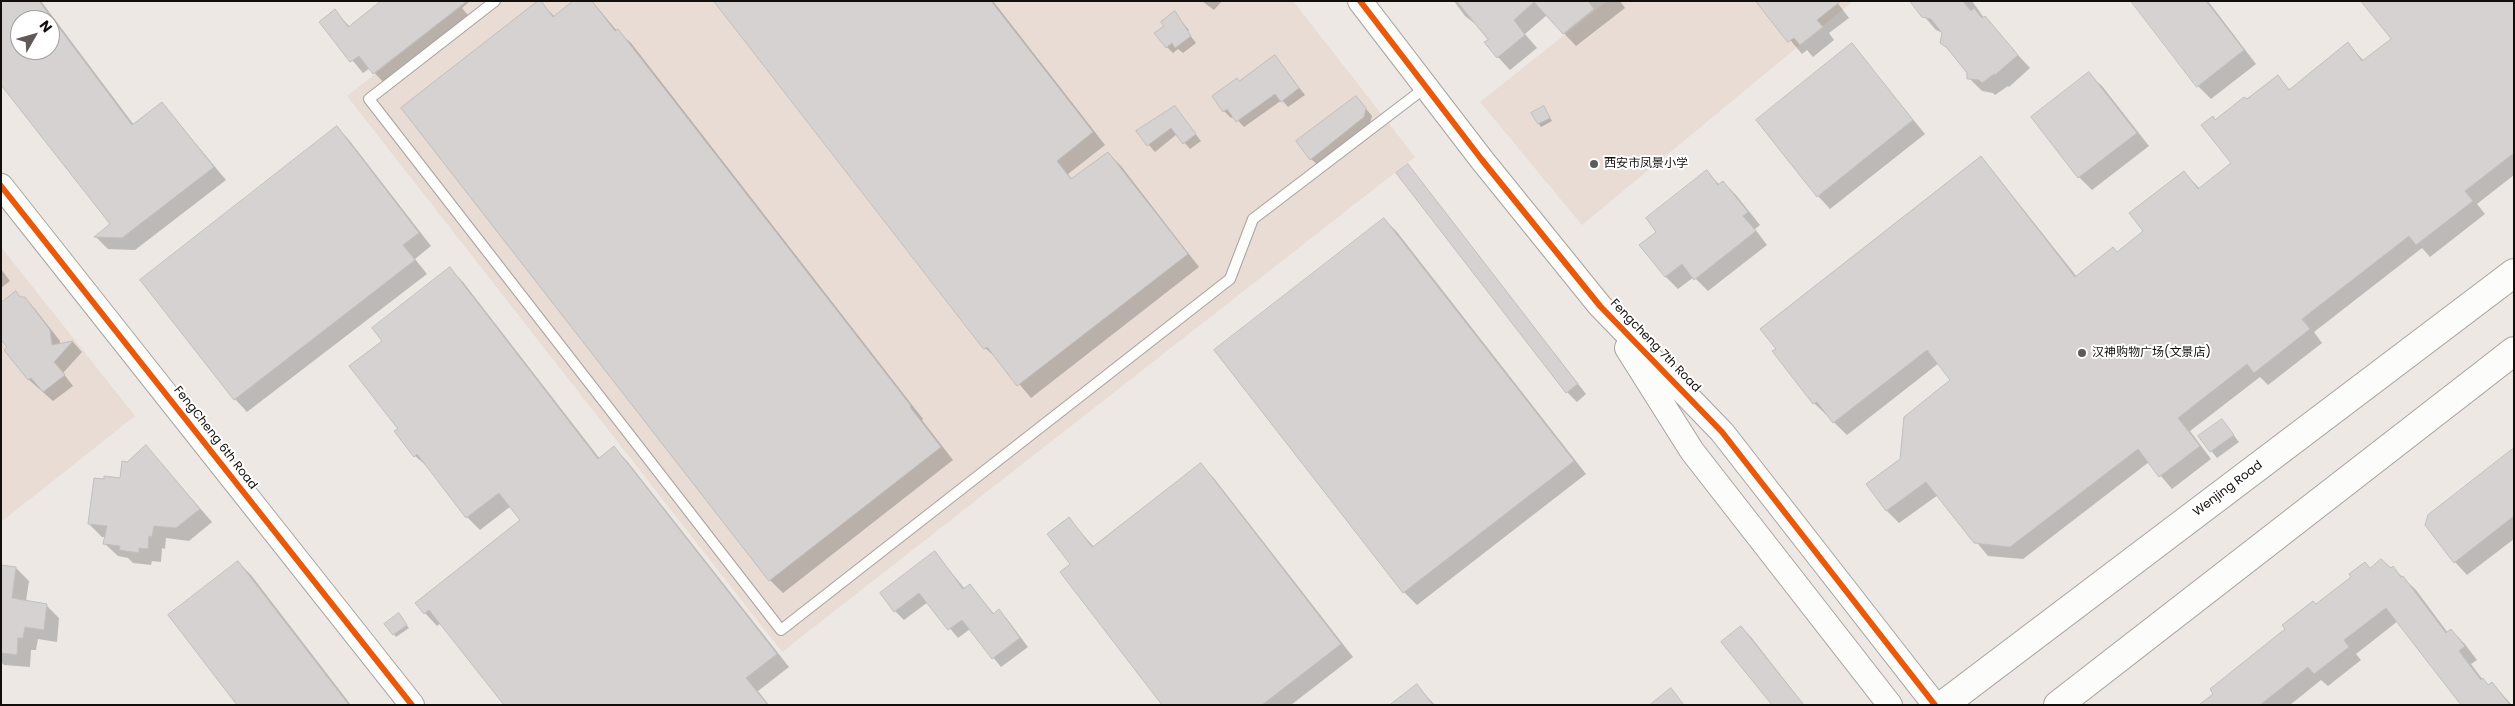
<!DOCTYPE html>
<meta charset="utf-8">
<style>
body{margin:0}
#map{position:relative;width:2515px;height:706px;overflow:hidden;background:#ede8e4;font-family:Poppins,sans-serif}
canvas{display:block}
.frame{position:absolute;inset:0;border:2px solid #120e0c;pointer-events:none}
.north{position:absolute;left:10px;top:10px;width:50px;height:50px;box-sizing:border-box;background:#fff;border:1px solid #a09f9e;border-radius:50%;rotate:52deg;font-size:14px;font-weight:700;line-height:20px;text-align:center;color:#120e0c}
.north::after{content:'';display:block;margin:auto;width:18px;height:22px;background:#5f5a58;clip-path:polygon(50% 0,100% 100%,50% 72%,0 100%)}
</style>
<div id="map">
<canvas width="2515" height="706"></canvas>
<div class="frame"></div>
<div class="north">N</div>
</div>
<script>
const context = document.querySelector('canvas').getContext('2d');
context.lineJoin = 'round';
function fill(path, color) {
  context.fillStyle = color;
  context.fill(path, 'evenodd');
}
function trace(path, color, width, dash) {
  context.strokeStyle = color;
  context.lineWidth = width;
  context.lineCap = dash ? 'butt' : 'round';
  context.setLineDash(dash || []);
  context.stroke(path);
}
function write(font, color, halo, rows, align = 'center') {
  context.font = font + ' Poppins,"Noto Sans SC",sans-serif';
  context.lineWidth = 4;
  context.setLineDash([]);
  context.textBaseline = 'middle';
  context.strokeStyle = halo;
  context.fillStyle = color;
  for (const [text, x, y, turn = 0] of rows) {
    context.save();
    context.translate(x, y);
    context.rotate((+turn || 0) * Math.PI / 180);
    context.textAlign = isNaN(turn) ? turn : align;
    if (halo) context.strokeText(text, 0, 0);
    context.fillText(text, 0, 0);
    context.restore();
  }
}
fill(new Path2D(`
 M468 1H1293L1415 157 782 652 347 96Z
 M1607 1H1853L1582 225 1480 102Z
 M1 247 135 416 1 522Z`), '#e8dcd4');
fill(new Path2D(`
 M1 1H41L134 125 162 103 226 180 135 250 108 249 96 237 112 224 1 83ZM20 20H50V50H20Z
 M385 1H470L462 8 471 19 386 85 370 68 363 73 320 22 335 11 350 27Z
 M592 1 617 31 631 43 923 419 922 420 953 460 783 593 770 580 540 2 555 17Z
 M716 1H993L1105 145 1068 174 1073 180 1108 153 1121 166 1199 267 1031 398 999 360 985 348Z
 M1202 1H1222L1214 10Z
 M1454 1H1620L1625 8 1576 46 1547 15 1525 34 1537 48 1510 70 1498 57 1489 40 1479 27 1465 16Z
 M1758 1H1836L1849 18 1829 33 1834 40 1813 57 1807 50 1802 54Z
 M1911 1H1972L1984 18 2030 68 2009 87 2008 86 1995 95 1993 93 1982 91 1969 78 1968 72 1955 56 1941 42 1943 33 1936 30Z
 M2133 1H2208L2256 64 2211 99 2198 86Z
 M2514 1V175L2477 204 2485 214 2430 257 2422 248 2314 332 2322 343 2268 385 2260 377 2190 431 2211 459 2172 489 2149 462 2023 559 1988 556 1938 495 1899 523 1887 511 1867 484 1901 459 1952 381 1939 363 1847 435 1814 403 1981 158 1993 171 2077 277 2117 253 2144 231 2184 172 2200 189 2233 164 2213 118 2216 121 2277 77 2290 90 2348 44 2364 61Z
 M1174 13 1189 30 1187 31 1196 43 1183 53 1178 49 1173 53 1167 47 1165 26Z
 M1852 45 1925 134 1830 209 1818 196Z
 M1275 57 1305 95 1288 107 1282 100 1244 127 1234 116 1231 118 1224 111 1214 96 1240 82Z
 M2089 74 2102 86 2149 146 2092 190 2079 177Z
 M1362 104 1372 116 1370 123 1318 165 1311 159Z
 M1544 107 1552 121 1541 127 1539 124Z
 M1175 108 1201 141 1190 149 1177 134 1155 152 1138 132Z
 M337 127 349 140 431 246 415 259 427 274 247 412 235 399Z
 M1408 166 1586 394 1577 402 1567 392Z
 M1707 172 1720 185 1723 182 1736 195 1760 225 1755 229 1767 245 1708 291 1694 277 1678 289 1665 276 1658 232Z
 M1384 219 1397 232 1586 474 1417 605 1404 592 1216 350Z
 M1 269 10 281 1 288Z
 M450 269 463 282 600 459 614 448 627 461 789 667 758 691 769 705H505L441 623 437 626 425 613 522 520 511 506 480 530 467 517 429 468 415 456 396 432 400 429 384 341Z
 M21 298 25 299 35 309 60 341V345L73 342 82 352 63 373 73 386 53 401 28 379 9 347Z
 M2222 420 2239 442 2217 458 2200 437Z
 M2514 448V539L2467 575 2455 562Z
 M158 460 212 522 189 541 166 538 165 549 162 548 161 562 152 561 151 565 133 563 128 558 118 556 105 544 106 537H102L89 524 122 479Z
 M1200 465 1213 477 1353 657 1291 705H1164L1072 564 1069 519 1094 547Z
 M935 553 965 589 970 585 994 614 999 611 1007 619 1028 647 1001 667 970 629 958 638 928 602 904 620 895 611 882 593Z
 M238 562 251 575 351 705H239Z
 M1 566 16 568 29 581 26 601 46 605 59 618 57 642 38 639 36 650H31L30 667 4 665 1 662Z
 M2393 568 2416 590 2448 633 2451 630 2464 643 2477 660 2471 664 2483 680 2489 686 2492 683 2512 705H2463L2398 621 2356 654 2361 660 2328 686 2321 680 2290 705H2201L2316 605 2371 569 2391 570Z
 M401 618 409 628 396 637 386 624Z
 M1741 627 1751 637 1804 705H1774Z
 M1417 686 1435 705H1393Z`), '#0003');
const building = new Path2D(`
 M1 1H39L132 125 162 102 214 167 122 238 94 237 110 224 1 85ZM20 20H50V50H20Z
 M381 1H467L373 74 359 56 350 62 319 22 335 9 348 27Z
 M538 1H541L553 17 573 1H592L615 31 618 29 911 406 910 407 941 447 769 581 401 108Z
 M714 1H991L1093 132 1057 161 1071 179 1108 152 1188 254 1017 386 987 347 984 349Z
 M1457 1H1588L1594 9 1563 34 1534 2 1514 20 1525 35 1497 58 1484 42 1488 40Z
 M1756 1H1841L1817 20 1823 27 1800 45 1794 38 1788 42Z
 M1910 1H1963L1971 11 1974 8 1982 18 1985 16 2018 55 1995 75 1994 74 1982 83 1979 80 1967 79V73L1947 48 1940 43 1942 33 1931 19 1922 17Z
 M2131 1H2206L2244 50 2197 87Z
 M2361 1H2514V153L2465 191 2473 201 2416 245 2409 236 2302 319 2310 329 2254 373 2247 364 2178 418 2200 446 2159 477 2138 449 2010 547 1974 543 1926 482 1886 511 1866 484 1900 459 1904 417 1950 380 1927 350 1833 423 1817 402 1813 404 1772 351 1776 349 1760 329 1981 156 2075 277 2113 247 2117 252 2143 231 2129 213 2184 171 2198 189 2231 163 2201 125 2213 116 2215 120 2244 97 2247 99 2278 75 2289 90 2348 42 2362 61 2391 39Z
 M1175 11 1191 36 1175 48 1172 43 1166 48 1154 33 1164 26 1161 22Z
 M1852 43 1913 120 1817 197 1756 120Z
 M1275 55 1299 88 1281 102 1275 94 1236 122 1227 109 1223 112 1212 96 1237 78 1239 81Z
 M2089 72 2137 133 2078 178 2031 117Z
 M1356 96 1366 108 1364 117 1310 160 1296 141Z
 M1175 106 1196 134 1183 144 1171 128 1147 146 1136 131Z
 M1544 106 1550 118 1538 124 1531 113Z
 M337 126 419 233 403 245 415 260 234 400 140 280Z
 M1408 164 1578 384 1566 393 1396 173Z
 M1707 170 1718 185 1723 181 1748 212 1743 216 1756 231 1694 280 1682 264 1665 277 1639 245 1656 232 1646 218Z
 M1384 218 1574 461 1403 593 1214 350Z
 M450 267 598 459 614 446 777 654 746 678 768 705H504L429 610 424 614 415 603 520 520 499 493 466 518 417 454 414 457 394 431 398 429 349 366 382 341 372 328Z
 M16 291 20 297H25L50 330 52 345 73 341 54 362 65 375 43 392 31 378 28 380 4 350 7 347 1 340V303Z
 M2222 419 2234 435 2210 452 2198 436Z
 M146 445 200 509 176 528 154 526 152 537 149 536 148 549 139 548V553L119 550 120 546 103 544 107 526 88 524 94 478 104 479V476L120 478 122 461 127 462Z
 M2514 448V516L2454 563 2425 525 2428 515Z
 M1201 463 1341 644 1262 705H1162L1060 572 1070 564 1047 534 1069 517 1092 547Z
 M935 551 963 589 970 584 993 614 999 609 1020 638 992 659 962 620 948 630 919 593 894 612 880 593Z
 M2381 559 2391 568 2393 566 2401 577 2403 576 2446 633 2451 629 2465 646 2459 651 2481 680 2483 678 2488 685 2492 682 2510 705H2461L2386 608 2344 640 2349 647 2314 674 2308 667 2260 705H2199L2213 694 2210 689 2285 629 2282 625 2313 601 2316 604 2351 577 2349 574 2365 562 2370 568Z
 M238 561 349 705H237L168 615Z
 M1 565 16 567 12 598 47 604 44 630 25 627 23 638H18L17 655 1 653Z
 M399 613 407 625 393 635 384 624Z
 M1741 626 1804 705H1772L1721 642Z
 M1417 684 1433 705H1390Z
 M1671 688 1684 705H1650Z`);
fill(building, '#d5d2d1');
trace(building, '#c1bebe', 1);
const service = new Path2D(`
 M495 1 369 99 781 630 1230 279 1253 219 1426 87`);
const tertiary = new Path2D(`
 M1360 1 1482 160 1600 306 1722 432 1935 705
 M1 186 412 705
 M1627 348 1692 451 1890 705`);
const secondary = new Path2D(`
 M1943 705 2514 273
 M2058 705 2514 351`);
trace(service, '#a7a3a0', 12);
trace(tertiary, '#a7a3a0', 26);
trace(secondary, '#a7a3a0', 30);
trace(service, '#fcfcfb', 10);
trace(tertiary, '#fcfcfb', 24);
trace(secondary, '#fcfcfb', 28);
trace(new Path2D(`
 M1360 1 1482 160 1600 306 1722 432 1935 705
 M1 186 412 705`), '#e8590c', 6);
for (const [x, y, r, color] of [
 [1594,164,5,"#5f5a58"],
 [2082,353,5,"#5f5a58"]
]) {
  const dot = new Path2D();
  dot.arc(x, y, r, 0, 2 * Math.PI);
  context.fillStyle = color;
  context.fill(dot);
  trace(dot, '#fff', 2);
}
write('12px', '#120e0c', '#fff', [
 ["西安市凤景小学",1604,164],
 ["汉神购物广场(文景店)",2092,353]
], 'left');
write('12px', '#120e0c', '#fff', [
 ["Fengcheng 7th Road",1655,346,46],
 ["FengCheng 6th Road",215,438,52],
 ["Wenjing Road",2228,489,-37]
]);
</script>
